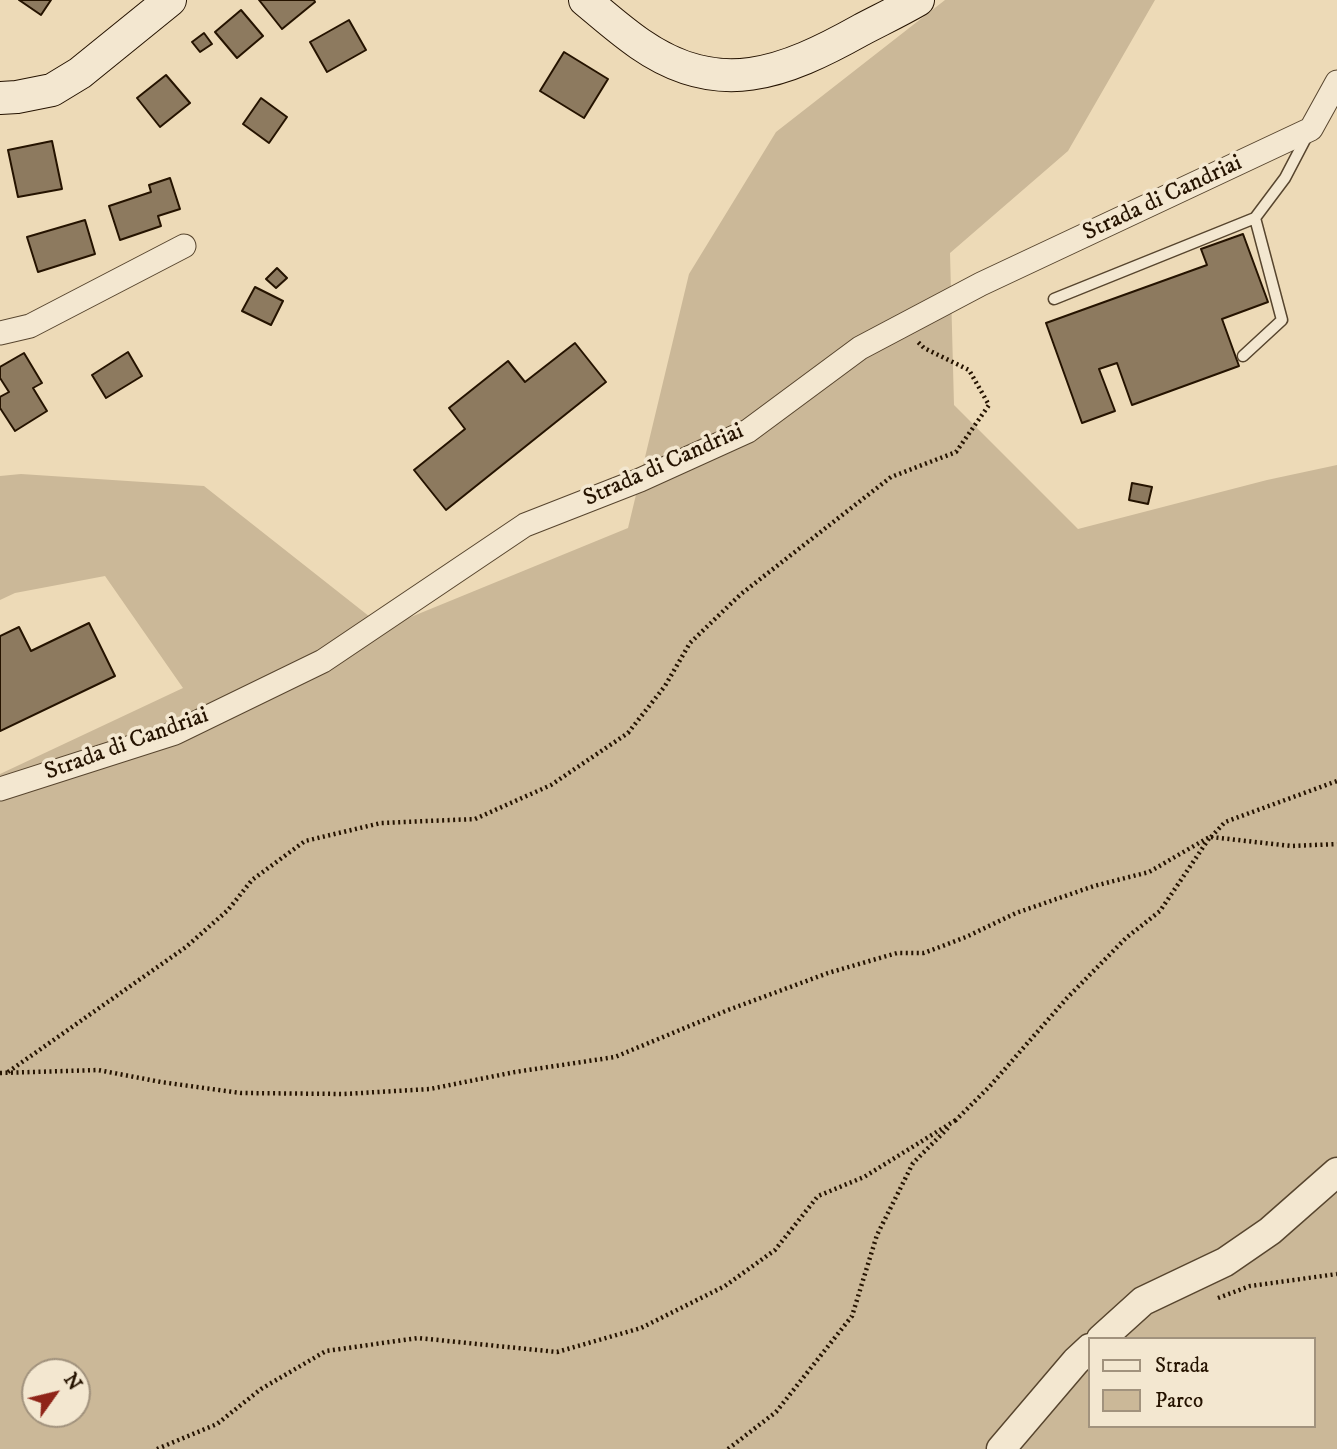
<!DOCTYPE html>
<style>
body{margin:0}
#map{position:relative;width:1337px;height:1449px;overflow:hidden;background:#eddab7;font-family:"IM FELL DW Pica",serif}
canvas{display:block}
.legend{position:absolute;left:1088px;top:1337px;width:228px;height:91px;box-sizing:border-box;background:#f3e7d0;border:2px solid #a1927d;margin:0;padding:9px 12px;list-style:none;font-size:21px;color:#251300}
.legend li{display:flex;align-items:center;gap:14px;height:35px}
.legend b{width:35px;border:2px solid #a1927d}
.north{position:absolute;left:21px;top:1358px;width:70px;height:70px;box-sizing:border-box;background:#f3e7d0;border:2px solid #a1927d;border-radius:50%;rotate:56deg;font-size:19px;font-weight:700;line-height:28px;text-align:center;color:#251300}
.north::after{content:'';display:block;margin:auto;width:24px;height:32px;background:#8f2418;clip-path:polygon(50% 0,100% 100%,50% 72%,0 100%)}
</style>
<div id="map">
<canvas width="1337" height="1449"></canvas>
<ul class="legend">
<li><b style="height:9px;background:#f3e7d0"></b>Strada</li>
<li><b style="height:19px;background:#cbb898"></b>Parco</li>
</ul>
<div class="north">N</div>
</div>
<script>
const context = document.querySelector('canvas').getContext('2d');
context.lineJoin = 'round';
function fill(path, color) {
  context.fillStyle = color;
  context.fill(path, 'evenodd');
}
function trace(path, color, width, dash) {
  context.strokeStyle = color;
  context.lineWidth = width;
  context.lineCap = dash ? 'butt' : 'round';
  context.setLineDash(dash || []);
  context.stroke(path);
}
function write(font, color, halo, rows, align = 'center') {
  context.font = font + ' "IM FELL DW Pica",serif';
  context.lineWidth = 7;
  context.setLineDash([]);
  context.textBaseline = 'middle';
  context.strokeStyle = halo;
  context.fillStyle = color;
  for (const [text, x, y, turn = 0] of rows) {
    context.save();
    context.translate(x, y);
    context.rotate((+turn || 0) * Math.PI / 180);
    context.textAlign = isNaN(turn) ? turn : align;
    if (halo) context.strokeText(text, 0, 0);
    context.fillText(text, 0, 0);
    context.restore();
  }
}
fill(new Path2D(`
 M945 0H1155L1068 151 950 253 954 405 1078 529 1267 480 1337 465V1449H0V774L183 688 105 576 15 593 0 600V476L21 474 204 486 384 628 628 528 689 274 776 132ZM1090 1339H1314V1426H1090ZM35 1372H77V1414H35Z`), '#cbb898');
const building = new Path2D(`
 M19 0H51L41 15Z
 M259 0H314L315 2 282 29Z
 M241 10 263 36 237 58 215 32Z
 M349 20 366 50 327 72 310 42Z
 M204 33 212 44 200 52 192 42Z
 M564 52 608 79 584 118 540 91Z
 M166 75 190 103 160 127 137 98Z
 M261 98 287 117 269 143 243 124Z
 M52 141 62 189 18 197 8 150Z
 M170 178 180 209 158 216 161 226 120 240 109 206 151 192 149 185Z
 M85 220 95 254 38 272 27 237Z
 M1243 234 1268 302 1222 319 1239 366 1132 405 1117 363 1099 369 1115 411 1082 423 1046 323 1207 265 1201 249Z
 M277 268 287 278 276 288 266 279Z
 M255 287 283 301 271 325 242 311Z
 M575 343 606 382 446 510 414 470 465 429 449 408 508 361 525 382Z
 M128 352 142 376 106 398 92 375Z
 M24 353 42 383 33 388 47 411 15 431 0 408V397L9 392 0 378V367Z
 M1132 483 1152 487 1148 504 1129 500Z
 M89 623 115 676 0 731V636L19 627 31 651Z`);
fill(building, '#8d7a5f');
trace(building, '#251300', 2);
const service = new Path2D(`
 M1054 299 1255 218 1285 178 1308 134
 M1243 356 1282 320 1255 218`);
const minor = new Path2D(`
 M0 333 30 326 184 246
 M0 789 175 733 323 661 525 525 640 480 748 431 860 348 981 284 1311 129 1337 82`);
const tertiary = new Path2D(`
 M1101 1339 1143 1301 1225 1262 1270 1231 1337 1172
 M1001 1449 1076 1361 1090 1348`);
const secondary = new Path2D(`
 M585 0C603 15 621 31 640 44 719 99 784 73 861 30 880 20 899 11 918 0
 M0 98 17 97 52 90 80 73 170 0`);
trace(service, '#57452e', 13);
trace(minor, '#57452e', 25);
trace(tertiary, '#57452e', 31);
trace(secondary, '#251300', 34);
trace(new Path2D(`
 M1211 837 1225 822 1337 781
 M1211 837 1291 846 1337 844
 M8 1072 186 947 228 910 252 880 305 841 381 823 475 819 551 785 628 733 665 686 690 643 741 594 891 477 956 452 989 405 969 370 924 348 918 342
 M0 1073 98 1070 161 1082 241 1093 344 1094 430 1089 515 1072 615 1057 728 1010 828 973 897 953H924L966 937 1016 913 1094 886 1149 872 1211 836
 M955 1121 990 1086 1067 998 1126 938 1160 911 1210 837
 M1218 1298 1250 1286 1337 1274
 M157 1449 217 1424 261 1389 326 1351 418 1338 557 1352 641 1328 725 1286 775 1250 818 1196 864 1177 956 1120
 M728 1449 776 1412 852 1316 877 1235 913 1163 949 1127`), '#251300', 4.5, [2, 3.5]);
trace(service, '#f3e7d0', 10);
trace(minor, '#f3e7d0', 23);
trace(tertiary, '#f3e7d0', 28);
trace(secondary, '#f3e7d0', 32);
write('24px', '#251300', '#f3e7d0', [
 ["Strada di Candriai",1163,199,-25],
 ["Strada di Candriai",664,466,-24],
 ["Strada di Candriai",127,745,-20]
]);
</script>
